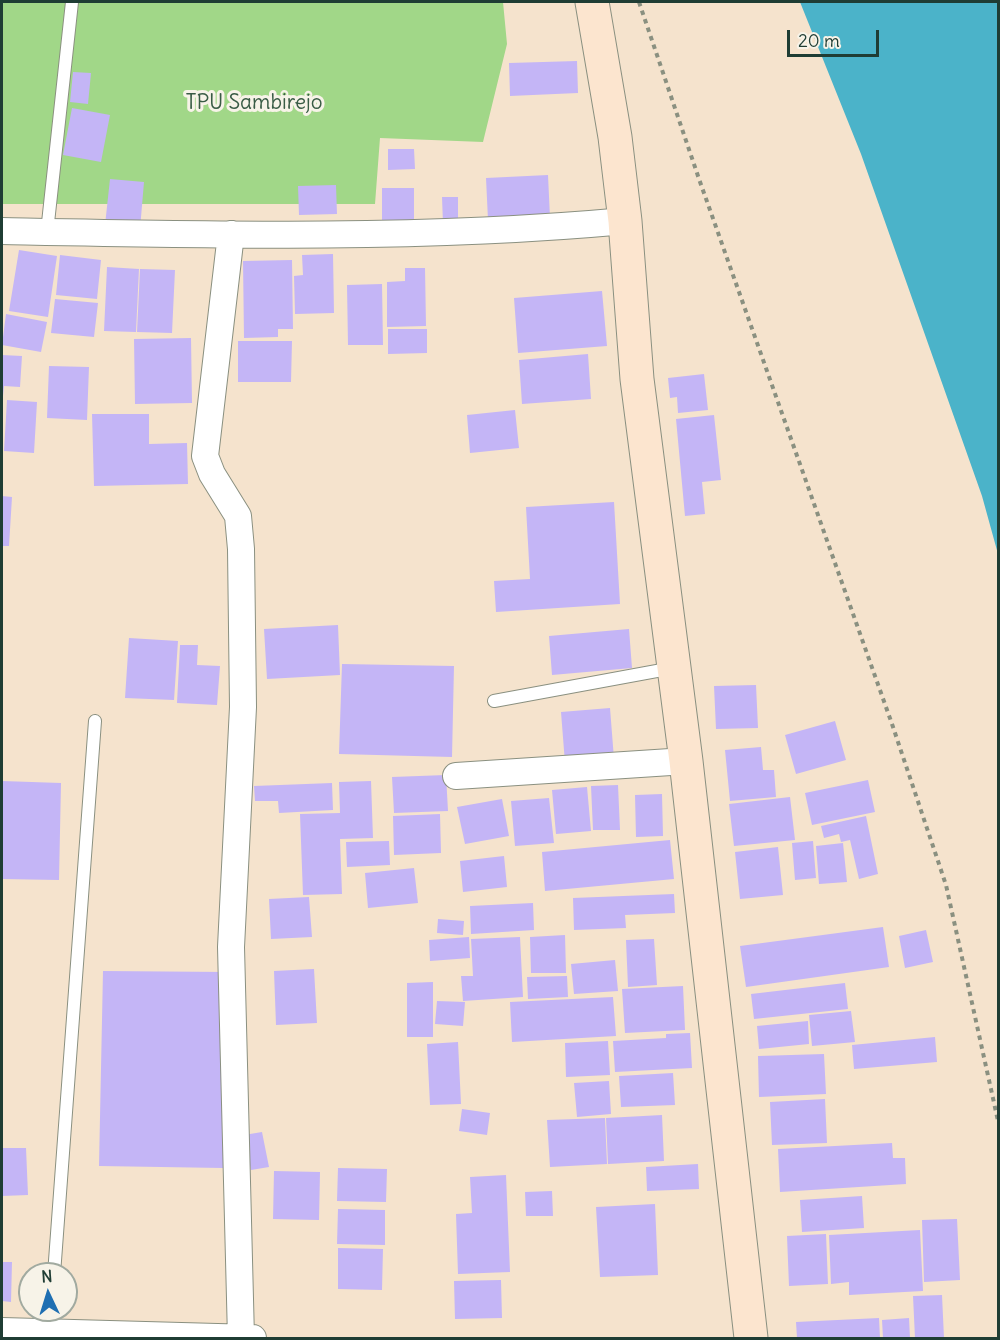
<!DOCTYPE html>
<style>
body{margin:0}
#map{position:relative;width:1000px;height:1340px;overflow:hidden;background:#f5e3cd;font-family:Delius,sans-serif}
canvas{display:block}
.frame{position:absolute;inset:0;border:3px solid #1f3d34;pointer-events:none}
.north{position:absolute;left:18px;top:1262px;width:60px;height:60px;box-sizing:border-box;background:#f7f3e8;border:2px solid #a1aaa0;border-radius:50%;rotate:356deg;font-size:16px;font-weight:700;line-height:24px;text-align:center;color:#1f3d34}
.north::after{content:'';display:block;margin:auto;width:21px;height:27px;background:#1f6fb2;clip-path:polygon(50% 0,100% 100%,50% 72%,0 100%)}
.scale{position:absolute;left:787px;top:30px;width:92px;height:27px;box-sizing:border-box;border:3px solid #1f3d34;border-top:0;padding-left:8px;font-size:18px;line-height:21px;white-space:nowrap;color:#1f3d34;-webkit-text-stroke:4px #f7f3e8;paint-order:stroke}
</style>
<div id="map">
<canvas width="1000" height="1340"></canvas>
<div class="frame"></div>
<div class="north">N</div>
<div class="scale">20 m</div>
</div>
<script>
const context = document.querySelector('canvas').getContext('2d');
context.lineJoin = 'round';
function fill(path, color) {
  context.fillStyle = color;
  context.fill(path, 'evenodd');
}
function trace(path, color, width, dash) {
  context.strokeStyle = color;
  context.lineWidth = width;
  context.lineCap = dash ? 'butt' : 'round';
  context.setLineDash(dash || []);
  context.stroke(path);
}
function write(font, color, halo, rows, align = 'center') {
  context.font = font + ' Delius,sans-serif';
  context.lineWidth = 6;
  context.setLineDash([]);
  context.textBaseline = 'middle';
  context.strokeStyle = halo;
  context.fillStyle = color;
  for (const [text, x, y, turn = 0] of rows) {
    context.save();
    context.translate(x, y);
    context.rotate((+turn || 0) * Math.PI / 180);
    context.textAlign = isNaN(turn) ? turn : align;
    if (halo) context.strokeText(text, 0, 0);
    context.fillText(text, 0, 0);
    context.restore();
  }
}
fill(new Path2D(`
 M2 2H503L507 44 483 142 380 138 375 204H2Z`), '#a1d788');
fill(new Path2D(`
 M800 2H998V554L982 496 861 154Z`), '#4bb3c9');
fill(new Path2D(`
 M577 61 578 93 510 96 509 63Z
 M73 72 91 73 88 104 70 102Z
 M72 108 110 115 101 162 63 155Z
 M388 149H414L415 169 388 170Z
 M548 175 550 218 488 220 486 178Z
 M110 179 144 182 140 229 105 225Z
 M336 185 337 214 299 215 298 186Z
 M382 188H414V220L382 221Z
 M442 197H458V224H443Z
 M19 250 57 256 48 317 9 311Z
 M333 254 334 313 295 314 294 276 303 275 302 255Z
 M60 255 101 260 97 299 56 295Z
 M292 260 293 329H278V337L244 338 243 261Z
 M107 267 139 269 136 332 104 331Z
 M405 268H425L426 326 387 327V282L405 281Z
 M140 269 175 270 172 333 137 332Z
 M382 284 383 345H348L347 285Z
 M602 291 607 346 518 353 514 298Z
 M55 299 98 303 94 337 51 333Z
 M6 314 47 322 41 352 2 345Z
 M388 329H427V353L388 354Z
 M191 338 192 403 135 404 134 339Z
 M238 341H292L291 382H238Z
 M588 354 591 399 522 404 519 360Z
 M2 355 22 356 20 387 4 386 3 396Z
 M49 366 89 367 87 420 47 418Z
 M704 374 708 410 678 413 677 397 670 398 668 378Z
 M7 400 37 402 34 453 4 451Z
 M515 410 519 448 470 453 467 415Z
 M92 414H149V444L187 443 188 484 94 486Z
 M714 415 721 480 702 482 705 514 685 516 676 419Z
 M2 496 12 497 9 546H2Z
 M614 502 620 604 496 612 494 581 530 579 526 507Z
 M338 625 340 675 267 679 264 629Z
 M629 629 632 668 552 675 549 636Z
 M129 638 178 641 174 700 125 698Z
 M180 645H198L197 665 220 666 217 705 177 703Z
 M342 664 454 666 452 757 339 754Z
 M756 685 758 728 716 729 714 686Z
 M610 708 614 759 565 763 561 712Z
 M835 721 846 760 796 774 785 735Z
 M761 747 763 770H774L776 797 730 801 725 750Z
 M446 775 448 811 394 813 392 777Z
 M868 780 875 812 812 825 805 793Z
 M2 781 61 783 59 880 2 879Z
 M371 781 373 838 340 839 342 894 303 895 300 814 340 813 339 782Z
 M332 783 333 810 279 813 278 801H255L254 786Z
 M618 785 620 830H593L591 786Z
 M587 787 591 831 556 834 552 790Z
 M662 794 663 836 636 837 635 795Z
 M790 797 795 840 734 846 729 804Z
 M549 798 554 843 515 846 511 801Z
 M502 799 509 836 465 844 457 807Z
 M440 814 441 853 394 855 393 816Z
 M866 816 878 874 859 879 850 840 841 842 839 834 824 838 821 826Z
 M670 840 674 879 545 891 542 852Z
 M389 841 390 865 347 867 346 842Z
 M813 841 816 878 795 880 792 843Z
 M843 843 847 882 819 884 816 846Z
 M778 847 783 895 740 899 735 852Z
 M504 856 507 887 463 892 460 861Z
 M414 868 418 903 368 908 365 873Z
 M674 894 675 913 625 915 626 928 574 930 573 898Z
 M309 897 312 937 271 939 269 899Z
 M533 903 534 930 471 934 470 906Z
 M438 919 464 921 463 935 437 933Z
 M883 927 889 967 746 987 740 946Z
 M926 930 933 962 905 968 899 936Z
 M565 935 566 973H531L530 937Z
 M469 937 470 958 430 961 429 940Z
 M520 937 523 997 463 1001 461 976H473L471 939Z
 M654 939 657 985 628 987 626 940Z
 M615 960 618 991 574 994 571 964Z
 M314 969 317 1023 276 1025 274 971Z
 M103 971 227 972 223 1168 99 1166Z
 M567 976 568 997 528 999 527 977Z
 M433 982V1037H407V983Z
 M845 983 848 1009 754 1019 751 994Z
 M683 986 685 1030 625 1033 622 989Z
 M613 997 616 1036 512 1042 510 1002Z
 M437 1001 465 1002 463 1026 435 1024Z
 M851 1011 855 1042 812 1046 809 1015Z
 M808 1021 809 1044 759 1049 757 1026Z
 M690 1033 692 1068 615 1072 613 1041 666 1038V1034Z
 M935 1037 937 1062 854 1069 852 1045Z
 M608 1041 610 1075 566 1077 565 1043Z
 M458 1042 461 1104 430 1105 427 1044Z
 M824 1054 826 1094 759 1097 758 1056Z
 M673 1073 675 1105 621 1107 619 1076Z
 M609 1081 611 1114 577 1117 574 1083Z
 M825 1099 827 1143 772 1145 770 1102Z
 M462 1109 490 1113 487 1135 459 1131Z
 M662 1115 664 1161 608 1164 606 1118Z
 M605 1118 607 1164 550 1167 547 1120Z
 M262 1132 269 1167 251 1170 244 1135Z
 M892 1143 893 1158H905L906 1184 780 1192 778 1149Z
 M2 1148H26L28 1195 2 1196Z
 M698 1164 699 1189 647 1191 646 1167Z
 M338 1168 387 1169 386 1202 337 1201Z
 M274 1171 320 1172 319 1220 273 1219Z
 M506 1175 510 1272 458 1274 456 1214 472 1213 470 1177Z
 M552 1191 553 1216H526L525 1192Z
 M862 1196 864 1228 802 1232 800 1200Z
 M655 1204 658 1275 600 1277 596 1207Z
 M338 1209 385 1210V1245L337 1244Z
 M957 1219 960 1280 924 1282 922 1220Z
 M920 1230 923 1291 849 1295V1282L831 1284 829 1235Z
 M826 1234 828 1284 789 1286 787 1236Z
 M338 1248 383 1249 382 1290 338 1289Z
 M2 1262H12L11 1302 2 1301Z
 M501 1280 502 1318 455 1319 454 1281Z
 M942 1295 944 1338H915L913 1296Z
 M879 1318 880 1338H797L796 1322Z
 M909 1318 910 1338H883L882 1320Z`), '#c4b5f6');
const lane = new Path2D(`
 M47 232 72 2
 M494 701 673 668
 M54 1274 95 721
 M52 1333 53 1310`);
const street = new Path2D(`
 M2 231C209 235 419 240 625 221
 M231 234 205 456 212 474 238 516 241 549 243 707 231 947 241 1338
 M456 776 686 761
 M2 1331 253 1338`);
const secondary = new Path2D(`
 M592 2 615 137 625 221 637 379 686 761 751 1338`);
trace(lane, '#8a9080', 14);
trace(street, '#8a9080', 28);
trace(secondary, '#8a9080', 35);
trace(new Path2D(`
 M639 2 699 179 892 724 946 885 998 1121`), '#8a9080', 4, [4.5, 4.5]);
trace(lane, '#fff', 12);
trace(street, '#fff', 26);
trace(secondary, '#fce5cf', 33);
write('21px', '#395c45', '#f7f3e8', [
 ["TPU Sambirejo",254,103]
]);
</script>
